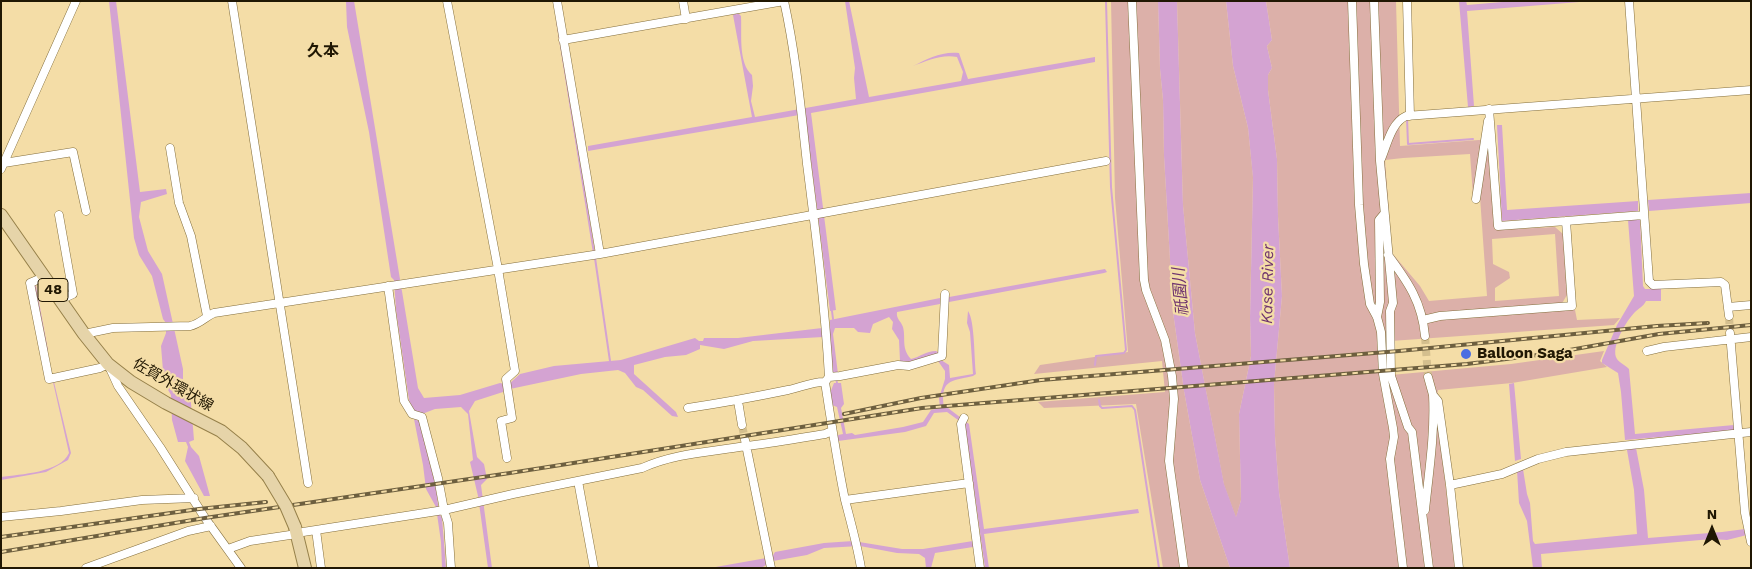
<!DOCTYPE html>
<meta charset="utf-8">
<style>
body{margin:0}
#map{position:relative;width:1752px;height:569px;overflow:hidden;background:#f4dda7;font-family:"Work Sans",sans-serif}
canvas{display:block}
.frame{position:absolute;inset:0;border:2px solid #201703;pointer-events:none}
.north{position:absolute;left:1687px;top:504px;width:50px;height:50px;-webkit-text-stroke:4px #f4dda7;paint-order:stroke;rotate:0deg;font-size:14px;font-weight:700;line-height:20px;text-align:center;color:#201703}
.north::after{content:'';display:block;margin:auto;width:18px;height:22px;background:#201703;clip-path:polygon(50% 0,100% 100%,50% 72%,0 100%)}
</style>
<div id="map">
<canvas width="1752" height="569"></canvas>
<div class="frame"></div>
<div class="north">N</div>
</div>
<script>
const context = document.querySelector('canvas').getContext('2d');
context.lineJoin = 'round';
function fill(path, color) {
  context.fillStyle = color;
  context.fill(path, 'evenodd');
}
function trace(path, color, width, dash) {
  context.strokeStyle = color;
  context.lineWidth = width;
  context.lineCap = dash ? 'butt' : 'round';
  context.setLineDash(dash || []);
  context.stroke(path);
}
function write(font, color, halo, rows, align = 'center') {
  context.font = font + ' "Work Sans","Noto Sans JP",sans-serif';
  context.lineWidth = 4.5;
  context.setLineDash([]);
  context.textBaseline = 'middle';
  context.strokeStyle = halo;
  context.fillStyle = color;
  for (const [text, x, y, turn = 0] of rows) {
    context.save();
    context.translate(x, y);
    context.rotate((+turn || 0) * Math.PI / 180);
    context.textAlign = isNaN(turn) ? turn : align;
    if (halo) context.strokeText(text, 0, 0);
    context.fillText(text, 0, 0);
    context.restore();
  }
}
fill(new Path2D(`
 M1111 1H1158L1160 69 1163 100 1164 156 1173 312 1184 391 1200 480 1230 568H1163L1136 404 1044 408 1038 402 1165 392 1162 361 1034 374 1040 365 1128 352 1115 198Z
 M1177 1H1226L1233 66 1248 128 1253 177 1250 317 1251 356 1239 414 1241 500 1236 518 1224 485 1195 333 1183 205Z
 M1266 1H1396L1400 146 1479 140 1489 142 1495 230 1555 227 1563 234 1567 295 1561 305 1575 310 1577 320 1620 318 1614 325 1377 342 1380 376 1511 364 1604 351 1600 361 1607 367 1512 383 1438 390 1436 403 1455 568H1290L1279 492 1275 436 1274 384 1282 296 1278 216 1277 159 1268 90V75L1272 68 1267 46 1272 40ZM1470 154 1473 196 1480 197 1487 296 1429 301 1420 286 1392 253 1385 160 1403 158ZM1555 234 1559 296 1495 301V288L1510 278 1509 272 1493 264 1492 239Z`), '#dcb0a9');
fill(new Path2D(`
 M109 1H116L140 192 166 189 167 194 141 202 139 217 148 251 162 274 183 369V384L190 391 194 440 189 442 191 447 199 456 210 496H204L185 461 188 447 186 442H178L172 420 171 395 164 383 161 346 166 333V323L163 319 152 276 139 255 134 238Z
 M346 1H354L418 388 424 398 460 395 500 383 504 384H509L520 374 554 366 621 360 695 338 699 341H703L704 338H738L822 328 823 331H830V320L940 298V304L897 312C896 319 901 321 903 327 906 339 901 348 911 359 920 357 926 351 936 351L939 353 937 356 913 363 900 361 899 340 892 329 893 322 889 317 873 324 870 333 858 332 854 328H835L833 334 838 374 836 375 838 383H841L844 404 841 408 846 434 852 433 855 435 903 427 923 422 931 410 940 408 939 398 945 379V371L938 361 941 360 949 365 950 378 973 374 970 332 967 323 968 311C975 321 974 360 976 374L973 376C950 381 940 380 944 408H948L969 424 984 529 1138 509 1139 513 984 534 989 568H985L965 425 947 412 934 413 926 426 905 432 838 441V435L843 434 837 407 832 405 830 393 834 383H836L835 375H833L830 334 823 337 753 341 724 349 700 345V349L686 355 665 357 634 365V374L676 412 678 417 672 416 643 390 636 387 625 373 618 370 581 374 510 389 505 388 503 392 475 401 469 411 477 457 484 464 487 479 481 485 492 568H488L478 496 470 462 473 460 468 414 461 407 435 409 422 414 413 411 409 400 396 310 394 280 391 277 369 132 347 27Z
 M845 1H849L869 97 961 81 963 72 957 57C941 54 927 61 913 66 927 59 942 51 959 53L968 79 1095 57V62L811 113 836 310 830 311 805 114 588 151V146L752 117 733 15 738 13 741 16C742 34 738 63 752 75L753 86 751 101 755 117 856 99 854 78 855 68Z
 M1158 1H1177L1183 205 1195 333 1224 484 1236 517 1241 500 1239 414 1251 356 1250 317 1253 178 1248 128 1233 66 1226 1H1266L1272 40 1267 46 1272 68 1268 75V90L1277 159 1278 216 1282 296 1274 384 1275 436 1279 492 1290 568H1230L1200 480 1184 391 1173 312 1164 156 1163 100 1160 69Z
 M1459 1H1466L1467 5 1514 1H1592L1467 11 1474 106 1468 107Z
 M1497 125H1502L1507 210 1638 201V211L1502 221Z
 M1751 193V203L1649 211 1648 200Z
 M1640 219 1643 286 1645 289H1661V301H1646C1643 307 1639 308 1635 312 1626 321 1610 348 1617 359 1619 362 1626 366 1629 369L1635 434 1734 425 1735 429 1732 431 1625 440 1621 392 1618 373 1602 363V360L1617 325 1634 296 1628 220Z
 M1105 269 1107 272 1104 273 949 302V297Z
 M53 382H54L71 453 68 460 46 472 1 480V477C21 474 60 473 69 453Z
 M1514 383 1521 459 1515 461 1509 384Z
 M414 419 419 421 436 487 439 513 442 518 446 568H442L441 542 436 507 426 489 423 465Z
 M1636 448 1644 490 1648 538 1722 532 1745 529 1747 535 1727 540 1712 539 1541 554 1542 568H1533L1527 521 1519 503 1517 470 1523 469 1527 494 1530 503 1533 541 1535 544 1637 534 1634 490 1627 450Z
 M853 541 902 549H923L973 541V547L935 553 931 568H926L925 558 919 554 897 553 860 546 824 548 807 555 773 561 761 568H710L772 557 775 552 824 543Z`), '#d4a3d2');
trace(new Path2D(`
 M557 21 594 253
 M1407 118 1408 144 1473 139
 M595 258 610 361
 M35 286 47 350
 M832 311 833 319
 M1095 365 1096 356 1124 353 1126 350 1111 187 1106 1
 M1099 400 1100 406 1102 408 1132 406 1135 410 1159 568`), '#d4a3d2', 2);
trace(new Path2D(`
 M1729 316 1730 333
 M1425 336 1428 377
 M742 425 745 440`), '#d4bf8e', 8, [8, 4]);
const minor = new Path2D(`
 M232 1 308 483
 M447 1 498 269 515 371 506 379 512 418 501 421 507 458
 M557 1 600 254
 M683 1 686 19
 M784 1C796 55 801 110 807 164 816 235 825 305 829 377L825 382C831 421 837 461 845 500 851 523 857 544 861 568
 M1132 1 1144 280 1146 290 1165 340 1172 376 1174 399 1169 461 1184 568
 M1352 1 1359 205 1364 264 1370 304 1377 317 1381 332 1383 374 1393 428 1394 437 1390 459 1403 568
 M1374 1 1380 161 1393 303 1390 311 1391 376 1408 427 1412 432 1429 568
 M1407 1 1410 116
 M1629 1 1649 281 1653 285 1721 282 1725 285 1729 316
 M563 40 784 1
 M1489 109 1498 226 1566 221
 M170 148 179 203 191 236 207 316
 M1381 159C1387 145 1391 123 1406 116L1751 90
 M4 163 73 152 86 211
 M1 169 76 1
 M1476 199 1488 121
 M59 215 73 294 60 300
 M1388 255C1408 282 1422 302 1425 336
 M44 277 30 283 49 379 100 368 108 364 118 386 160 447 205 518 241 568
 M388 286 404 401 412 414 422 417 438 478 444 510 448 523 451 568
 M1728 307 1751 305
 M1377 317 1380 302 1379 220 1384 214
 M1423 320 1440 316 1572 306 1566 221 1644 215
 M1730 333 1745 513 1751 542
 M84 334 113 328 190 326C200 324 205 317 214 313L600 254 1106 161
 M1647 351 1664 347 1751 337
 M829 377 840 376 898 365 909 366 942 356 945 294
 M1428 377 1433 395 1438 401 1450 485 1502 474 1538 459 1566 452 1751 432
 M738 401 742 425
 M688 408C722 403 754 397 788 390 799 388 814 381 825 382
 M964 418 961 424 980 568
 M745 440 771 568
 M578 481 594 568
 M1450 485 1459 568
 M845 500 969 483
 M1425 510C1429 471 1435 433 1433 395
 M1 517 61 511 142 500 194 498
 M316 530 321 568
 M303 532 444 510 513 494 642 468C675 453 710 452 746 446 773 443 799 438 825 434L832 431
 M228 549 250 541 290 535
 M86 568 188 531 211 526`);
const primary = new Path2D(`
 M1 215 84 334 108 364 131 382 166 403 221 431 242 448 268 476
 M295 527 305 568`);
trace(minor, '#846f3d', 9);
trace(primary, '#96804a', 14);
trace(minor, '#fff', 8);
trace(primary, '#e6d4a9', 12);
const rail = new Path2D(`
 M844 414 921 398 1041 380 1399 351 1657 326 1708 323
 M1 537 199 509 266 502
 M1 552 205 518 510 473 922 408 1467 364 1553 353 1659 334 1751 325`);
trace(rail, '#6d5f3f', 4);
trace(rail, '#f4dda7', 2, [5.5]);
const primaryBridge = new Path2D(`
 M268 476 286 506 295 527`);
trace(primaryBridge, '#96804a', 14, []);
trace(primaryBridge, '#e6d4a9', 12);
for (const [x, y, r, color] of [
 [1466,354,6,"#4b6ee1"]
]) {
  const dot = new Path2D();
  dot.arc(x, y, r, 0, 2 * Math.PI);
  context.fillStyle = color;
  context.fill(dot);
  trace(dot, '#f4dda7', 2);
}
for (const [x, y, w] of [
 [53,290,30]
]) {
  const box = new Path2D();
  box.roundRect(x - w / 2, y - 11.5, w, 23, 4);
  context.fillStyle = '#f4dda7';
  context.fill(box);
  trace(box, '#201703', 1);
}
write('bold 14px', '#201703', null, [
 ["48",53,290]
]);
write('bold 15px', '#201703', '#f4dda7', [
 ["Balloon Saga",1477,354]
], 'left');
write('15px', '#201703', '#f4dda7', [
 ["佐賀外環状線",173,385,30]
]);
write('bold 16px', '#201703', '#f4dda7', [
 ["久本",323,51]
]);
write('italic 16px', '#6e336e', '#f4dda7', [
 ["Kase River",1268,284,-89],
 ["祇園川",1181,292,-95]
]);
</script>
